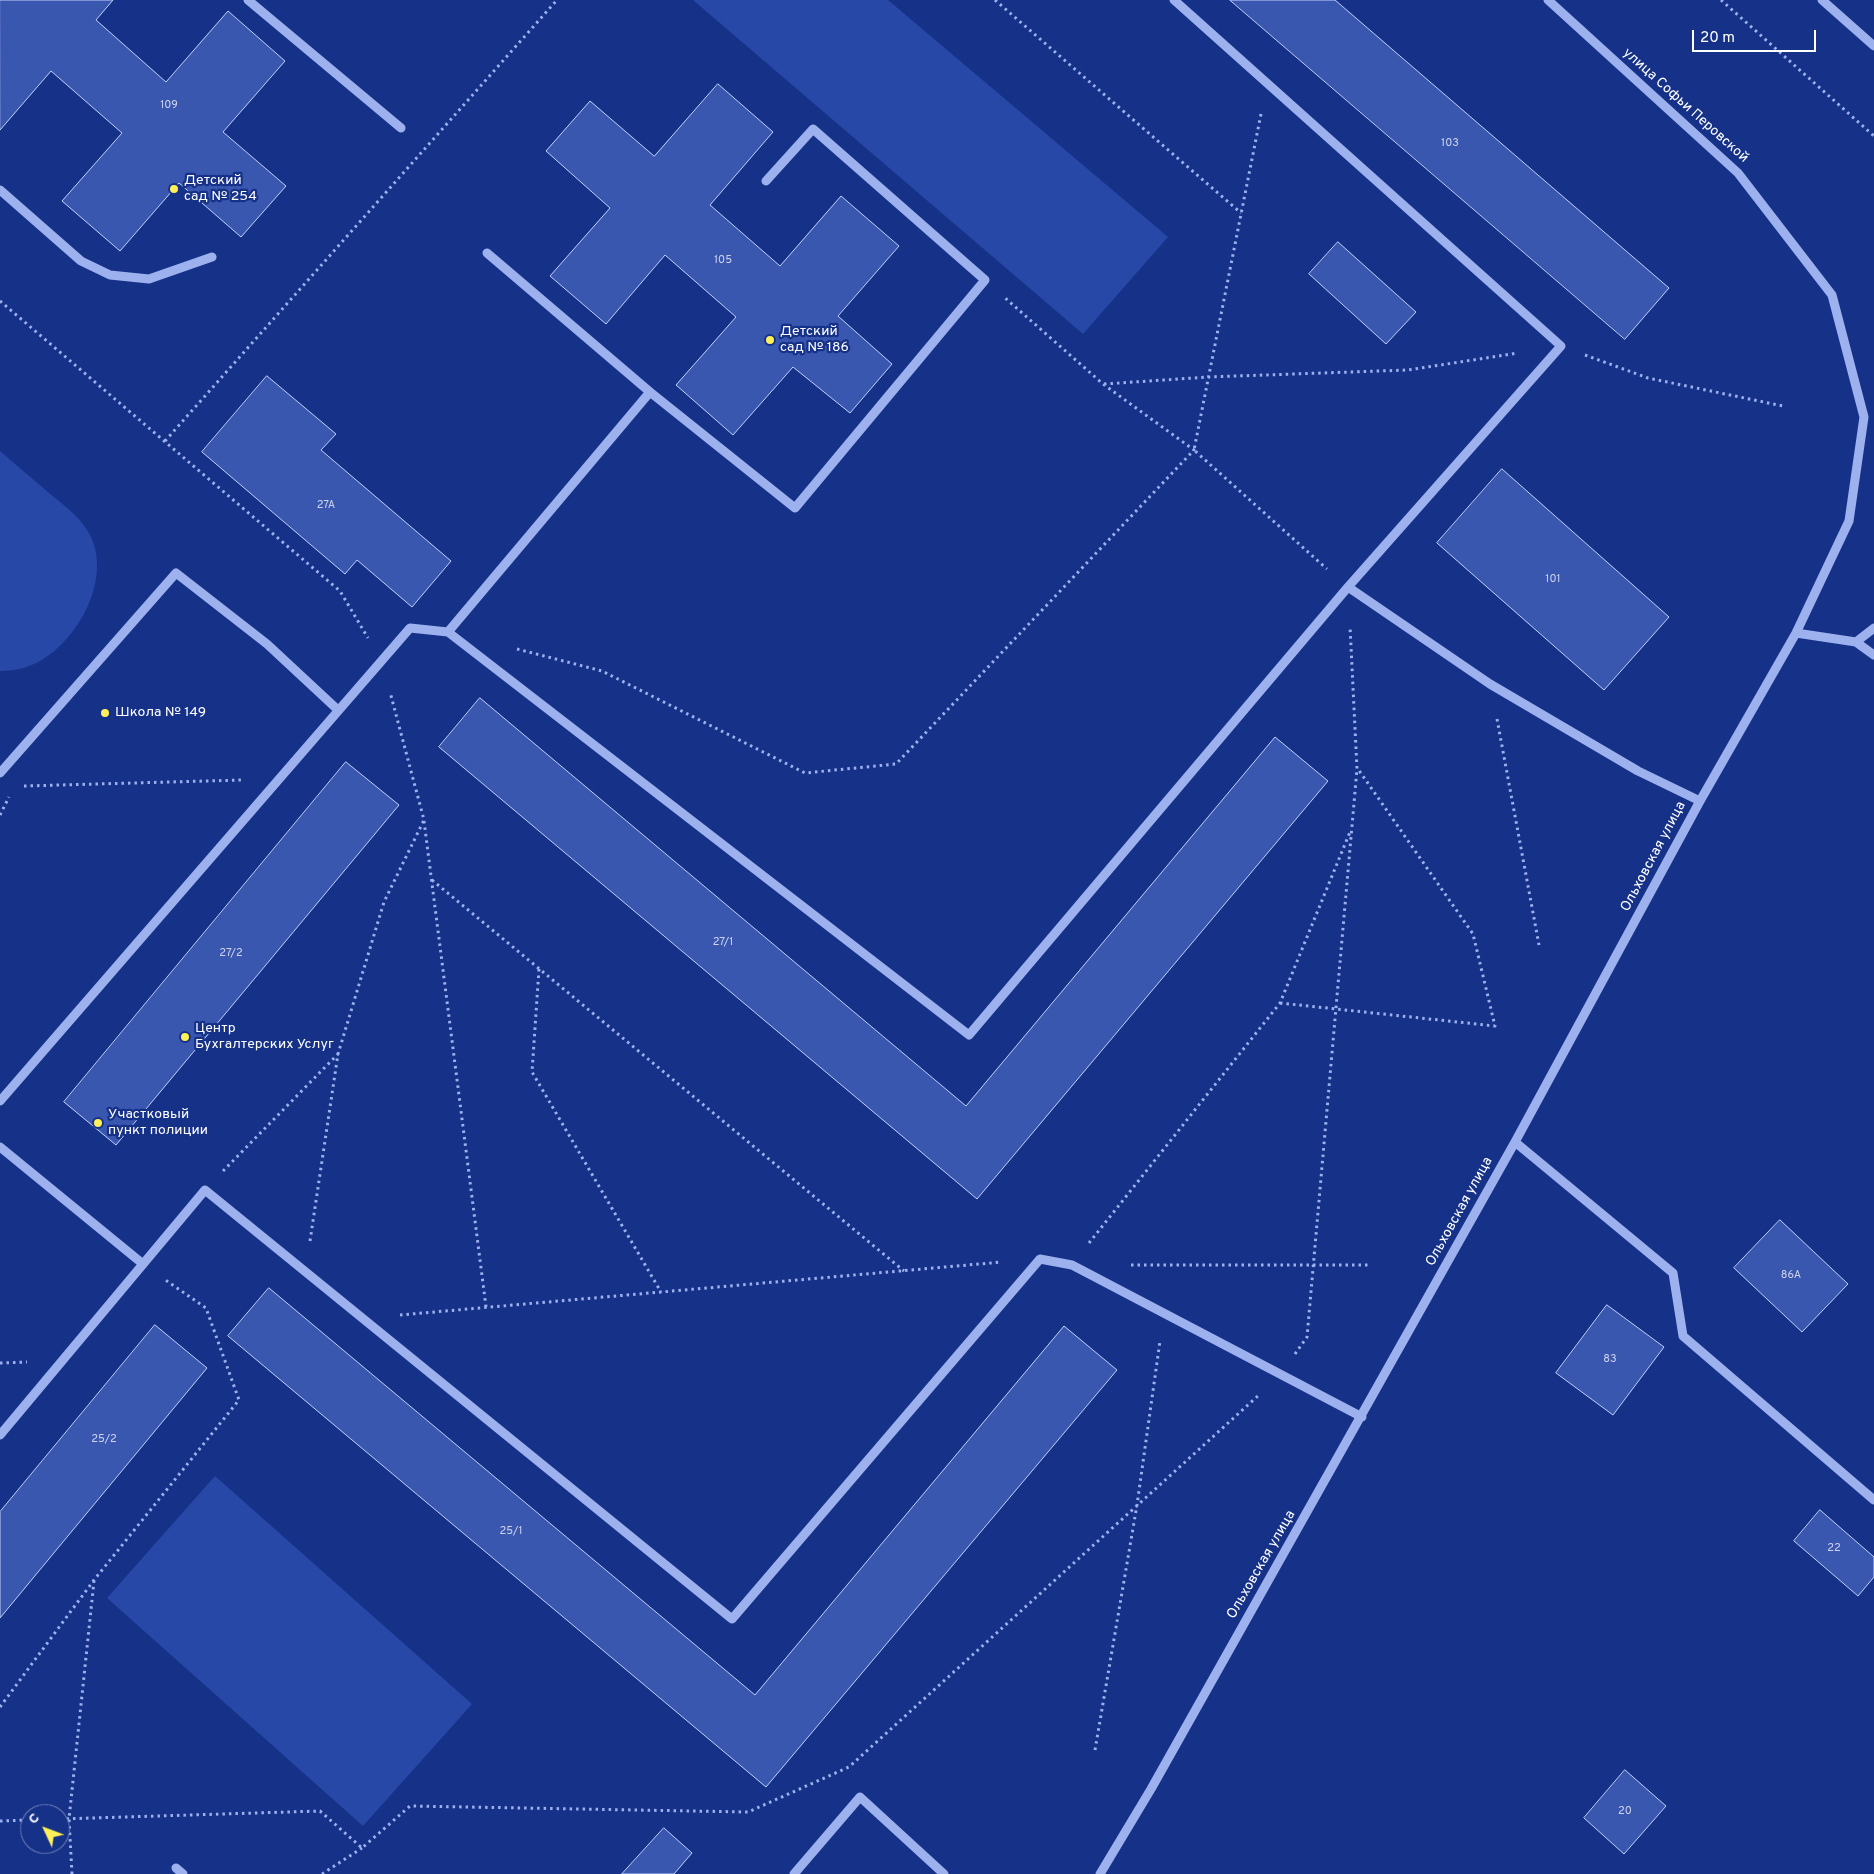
<!DOCTYPE html>
<meta charset="utf-8">
<style>
body{margin:0}
#map{position:relative;width:1874px;height:1874px;overflow:hidden;background:#163188;font-family:Overpass,sans-serif}
canvas{display:block}
.north{position:absolute;left:20px;top:1804px;width:50px;height:50px;box-sizing:border-box;background:#163188;border:1px solid #7383b8;border-radius:50%;rotate:313deg;font-size:14px;font-weight:700;line-height:20px;text-align:center;color:#fff}
.north::after{content:'';display:block;margin:auto;width:18px;height:22px;background:#fff05a;clip-path:polygon(50% 0,100% 100%,50% 72%,0 100%)}
.scale{position:absolute;left:1692px;top:30px;width:124px;height:22px;box-sizing:border-box;border:2px solid #fff;border-top:0;padding-left:6px;font-size:15px;line-height:18px;white-space:nowrap;color:#fff;-webkit-text-stroke:4px #163188;paint-order:stroke}
</style>
<div id="map">
<canvas width="1874" height="1874"></canvas>
<div class="north">С</div>
<div class="scale">20 m</div>
</div>
<script>
const context = document.querySelector('canvas').getContext('2d');
context.lineJoin = 'round';
function fill(path, color) {
  context.fillStyle = color;
  context.fill(path, 'evenodd');
}
function trace(path, color, width, dash) {
  context.strokeStyle = color;
  context.lineWidth = width;
  context.lineCap = dash ? 'butt' : 'round';
  context.setLineDash(dash || []);
  context.stroke(path);
}
function write(font, color, halo, rows, align = 'center') {
  context.font = font + ' Overpass,sans-serif';
  context.lineWidth = 4.5;
  context.setLineDash([]);
  context.textBaseline = 'middle';
  context.strokeStyle = halo;
  context.fillStyle = color;
  for (const [text, x, y, turn = 0] of rows) {
    context.save();
    context.translate(x, y);
    context.rotate((+turn || 0) * Math.PI / 180);
    context.textAlign = isNaN(turn) ? turn : align;
    if (halo) context.strokeText(text, 0, 0);
    context.fillText(text, 0, 0);
    context.restore();
  }
}
fill(new Path2D(`
 M693 0H888L1168 237 1083 334Z
 M0 451C16 465 33 479 49 493 65 506 82 518 91 537 111 580 78 640 40 661 27 668 14 671 0 671Z
 M215 1476 472 1704 363 1826 107 1598Z`), '#2848a7');
const building = new Path2D(`
 M0 0H113L96 20 166 82 228 11 285 61 223 132 286 186 241 237 179 183 120 251 62 201 122 133 51 71 0 130Z
 M1230 0H1335L1669 288 1625 339Z
 M718 84 773 132 710 205 780 266 841 196 899 246 838 316 892 364 850 413 793 367 733 435 676 385 736 317 665 255 606 324 550 276 610 208 546 151 590 101 654 156Z
 M1338 242 1416 312 1386 344 1309 274Z
 M267 376 336 434 321 450 451 561 412 607 357 560 345 574 202 452Z
 M1502 469 1669 617 1604 690 1437 543Z
 M480 698 966 1106 1275 737 1328 781 977 1199 439 747Z
 M346 762 399 805 116 1145 64 1102Z
 M1780 1220 1848 1284 1802 1332 1734 1268Z
 M269 1288 755 1695 1064 1326 1117 1370 766 1787 228 1336Z
 M1607 1305 1664 1347 1613 1415 1556 1373Z
 M155 1325 207 1368 0 1618V1512Z
 M1820 1510 1874 1557V1577L1858 1596 1794 1541Z
 M1625 1770 1666 1806 1624 1854 1584 1818Z
 M664 1828 692 1853 674 1874H622Z`);
fill(building, '#3a57b0');
trace(building, '#c3d1fa', 1);
trace(new Path2D(`
 M995 0 1241 213
 M1721 0 1874 136
 M1261 114 1194 450 1327 569
 M0 301 340 591 368 638
 M1585 355 1648 378 1783 406
 M1104 384 1208 377 1408 370 1518 353
 M165 441 557 0
 M517 649 602 671 805 773 896 764 1194 450 1103 384 1004 297
 M1497 719 1539 945
 M24 786 242 780
 M0 815 9 797
 M424 821 486 1307
 M432 880 904 1271
 M539 969 532 1072 661 1292
 M1280 1003 1495 1026 1473 934 1358 769
 M223 1171 338 1054
 M310 1241 338 1054 384 902 424 820 390 692
 M1089 1243 1280 1003 1350 832
 M1131 1265H1368
 M400 1315 1002 1262
 M1295 1354 1307 1337 1357 769 1350 626
 M0 1363 27 1362
 M0 1707 94 1580 239 1400 206 1308 164 1279
 M1095 1750 1137 1505 1160 1341
 M60 1819 320 1811 362 1848 410 1806 748 1812 849 1767 1260 1394
 M0 1821 30 1820
 M72 1874 69 1819 94 1581
 M322 1874 362 1848`), '#9db1ee', 3, [2.5, 4]);
trace(new Path2D(`
 M248 0 401 128
 M1174 0 1561 346 1348 587
 M1822 0 1874 46
 M0 190 81 261 110 275 149 279 212 257
 M650 392 795 508 985 280 813 129 766 181
 M448 632 650 392 487 253
 M1796 633 1856 642 1874 628
 M1856 642 1874 655
 M0 773 176 573 267 644 338 710
 M0 1101 410 628 448 632 969 1035 1348 587 1490 684 1638 771 1700 801
 M1515 1142 1673 1273 1683 1336 1874 1500
 M0 1147 143 1264
 M0 1435 205 1190 732 1619 1040 1259 1072 1265 1362 1417
 M176 1868 183 1874
 M794 1874 860 1797 944 1874
 M1100 1874 1151 1789 1515 1142 1700 801 1796 633 1849 521 1864 417 1832 295 1738 173 1548 0`), '#9db1ee', 9);
for (const [x, y, r, color] of [
 [174,189,5,"#fff05a"],
 [770,340,5,"#fff05a"],
 [105,713,5,"#fff05a"],
 [185,1037,5,"#fff05a"],
 [98,1123,5,"#fff05a"]
]) {
  const dot = new Path2D();
  dot.arc(x, y, r, 0, 2 * Math.PI);
  context.fillStyle = color;
  context.fill(dot);
  trace(dot, '#163188', 2);
}
write('11px', '#ced5eb', null, [
 ["109",169,106],
 ["103",1450,144],
 ["105",723,261],
 ["27А",326,506],
 ["101",1553,580],
 ["27/1",723,943],
 ["27/2",231,954],
 ["86А",1791,1276],
 ["83",1610,1360],
 ["25/2",104,1440],
 ["25/1",511,1532],
 ["22",1834,1549],
 ["20",1625,1812]
]);
write('14px', '#fff', '#163188', [
 ["улица Софьи Перовской",1685,106,42],
 ["Ольховская улица",1654,857,-62],
 ["Ольховская улица",1460,1212,-61],
 ["Ольховская улица",1262,1565,-60]
]);
write('14px', '#fff', '#163188', [
 ["Детский",184,181],
 ["сад № 254",184,197],
 ["Детский",780,332],
 ["сад № 186",780,348],
 ["Школа № 149",115,713],
 ["Центр",195,1029],
 ["Бухгалтерских Услуг",195,1045],
 ["Участковый",108,1115],
 ["пункт полиции",108,1131]
], 'left');
</script>
